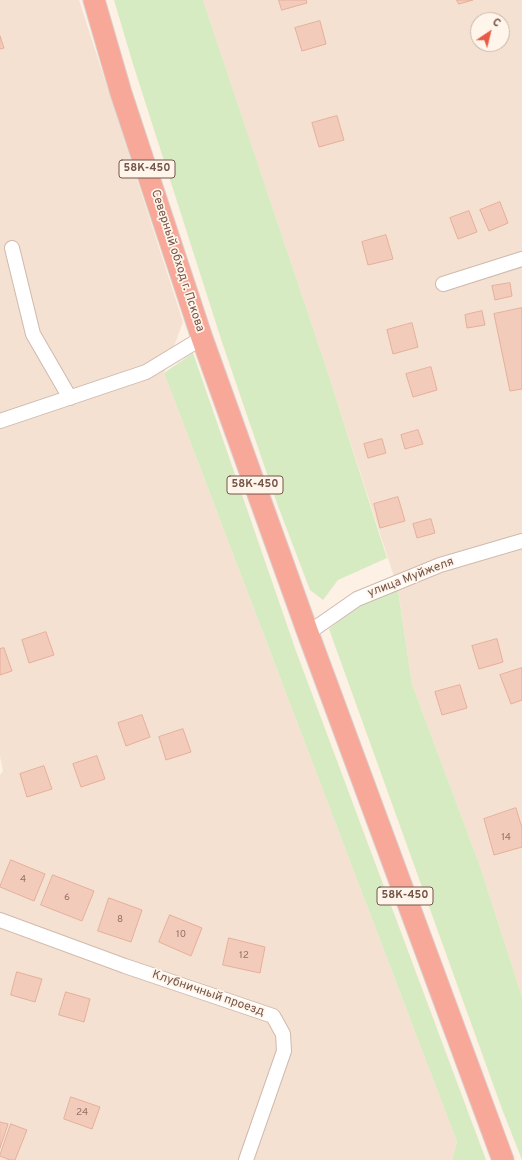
<!DOCTYPE html>
<meta charset="utf-8">
<style>
body{margin:0}
#map{position:relative;width:522px;height:1160px;overflow:hidden;background:#fdf0e4;font-family:Overpass,sans-serif}
canvas{display:block}
.north{position:absolute;left:470px;top:12px;width:40px;height:40px;box-sizing:border-box;background:#fff5ea;border:1px solid #c8b5aa;border-radius:50%;rotate:35deg;font-size:11px;font-weight:700;line-height:16px;text-align:center;color:#765449}
.north::after{content:'';display:block;margin:auto;width:14px;height:18px;background:#e95a46;clip-path:polygon(50% 0,100% 100%,50% 72%,0 100%)}
</style>
<div id="map">
<canvas width="522" height="1160"></canvas>
<div class="north">С</div>
</div>
<script>
const context = document.querySelector('canvas').getContext('2d');
context.lineJoin = 'round';
function fill(path, color) {
  context.fillStyle = color;
  context.fill(path, 'evenodd');
}
function trace(path, color, width, dash) {
  context.strokeStyle = color;
  context.lineWidth = width;
  context.lineCap = dash ? 'butt' : 'round';
  context.setLineDash(dash || []);
  context.stroke(path);
}
function write(font, color, halo, rows, align = 'center') {
  context.font = font + ' Overpass,sans-serif';
  context.lineWidth = 3.5;
  context.setLineDash([]);
  context.textBaseline = 'middle';
  context.strokeStyle = halo;
  context.fillStyle = color;
  for (const [text, x, y, turn = 0] of rows) {
    context.save();
    context.translate(x, y);
    context.rotate((+turn || 0) * Math.PI / 180);
    context.textAlign = isNaN(turn) ? turn : align;
    if (halo) context.strokeText(text, 0, 0);
    context.fillText(text, 0, 0);
    context.restore();
  }
}
fill(new Path2D(`
 M0 0H79L183 322 164 373 457 1142 452 1160H0V775L3 771 0 756Z
 M203 0H522V997L480 866 412 684 398 589 329 376ZM478 20H502V44H478Z`), '#f4e1d2');
fill(new Path2D(`
 M114 0H203L329 376 387 558 338 580 323 600 310 590 278 506 222 342 133 64Z
 M193 353 296 651 486 1160H452L457 1142 164 373Z
 M398 590 412 684 480 866 522 997V1160L502 1109 329 629 358 605Z`), '#d7ebc2');
const building = new Path2D(`
 M279 0H306L307 3 282 10Z
 M457 0H473L459 4Z
 M320 21 326 44 302 51 295 28Z
 M0 36 4 48 0 49Z
 M337 116 344 140 319 147 312 123Z
 M500 202 508 223 489 231 480 210Z
 M469 211 477 232 458 239 450 218Z
 M386 235 393 259 368 265 362 242Z
 M510 283 512 296 495 300 492 286Z
 M522 308V389L510 391 494 314Z
 M482 311 485 325 467 328 465 315Z
 M412 323 418 347 393 354 387 330Z
 M431 367 437 390 413 397 406 374Z
 M418 430 423 444 405 449 401 435Z
 M382 439 386 453 368 458 364 444Z
 M398 497 405 521 380 528 374 504Z
 M431 519 435 533 417 538 413 524Z
 M46 632 54 655 29 663 22 640Z
 M497 639 503 662 479 669 472 646Z
 M4 648 12 671 0 675V649Z
 M522 668V700L511 704 500 675Z
 M460 685 467 708 442 715 435 692Z
 M142 715 150 737 126 746 118 723Z
 M183 729 191 752 166 760 159 737Z
 M97 756 105 779 81 787 73 764Z
 M44 766 52 789 27 797 20 774Z
 M516 808 522 828V847L494 855 484 819Z
 M11 860 45 874 34 901 0 887Z
 M53 875 94 891 82 921 41 905Z
 M109 898 142 910 131 942 98 931Z
 M170 915 202 928 191 956 159 942Z
 M229 938 265 947 260 973 223 965Z
 M17 972 42 979 35 1002 11 995Z
 M66 992 90 999 84 1022 59 1015Z
 M71 1097 100 1107 92 1129 64 1119Z
 M0 1122 8 1124 0 1148Z
 M11 1124 27 1130 15 1160H10L0 1156Z`);
fill(building, '#f3cbbb');
trace(building, '#e6af9b', 1);
const minor = new Path2D(`
 M12 248 33 334 70 398
 M443 284 522 259
 M0 421 146 372 202 338
 M308 633 357 599 440 565 522 541
 M0 920 125 966 273 1016 283 1034 284 1051 246 1160`);
const highway = new Path2D(`
 M94 0 121 93 202 338 308 633 503 1160`);
trace(minor, '#d0b9ad', 16);
trace(highway, '#d9cfcc', 23);
trace(minor, '#fff', 14);
trace(highway, '#f8a899', 21);
write('10px', '#957266', null, [
 ["14",506,838],
 ["4",23,880],
 ["6",67,898],
 ["8",120,920],
 ["10",181,935],
 ["12",244,956],
 ["24",82,1113]
]);
for (const [x, y, w] of [
 [147,169,56],
 [255,485,56],
 [405,896,56]
]) {
  const box = new Path2D();
  box.roundRect(x - w / 2, y - 9, w, 18, 3);
  context.fillStyle = '#fff5ea';
  context.fill(box);
  trace(box, '#765449', 1);
}
write('bold 11px', '#765449', null, [
 ["58К-450",147,169],
 ["58К-450",255,485],
 ["58К-450",405,896]
]);
write('12px', '#765449', '#fff5ea', [
 ["Северный обход г. Пскова",177,261,72],
 ["улица Муйжеля",411,578,-21],
 ["Клубничный проезд",208,994,19]
]);
</script>
